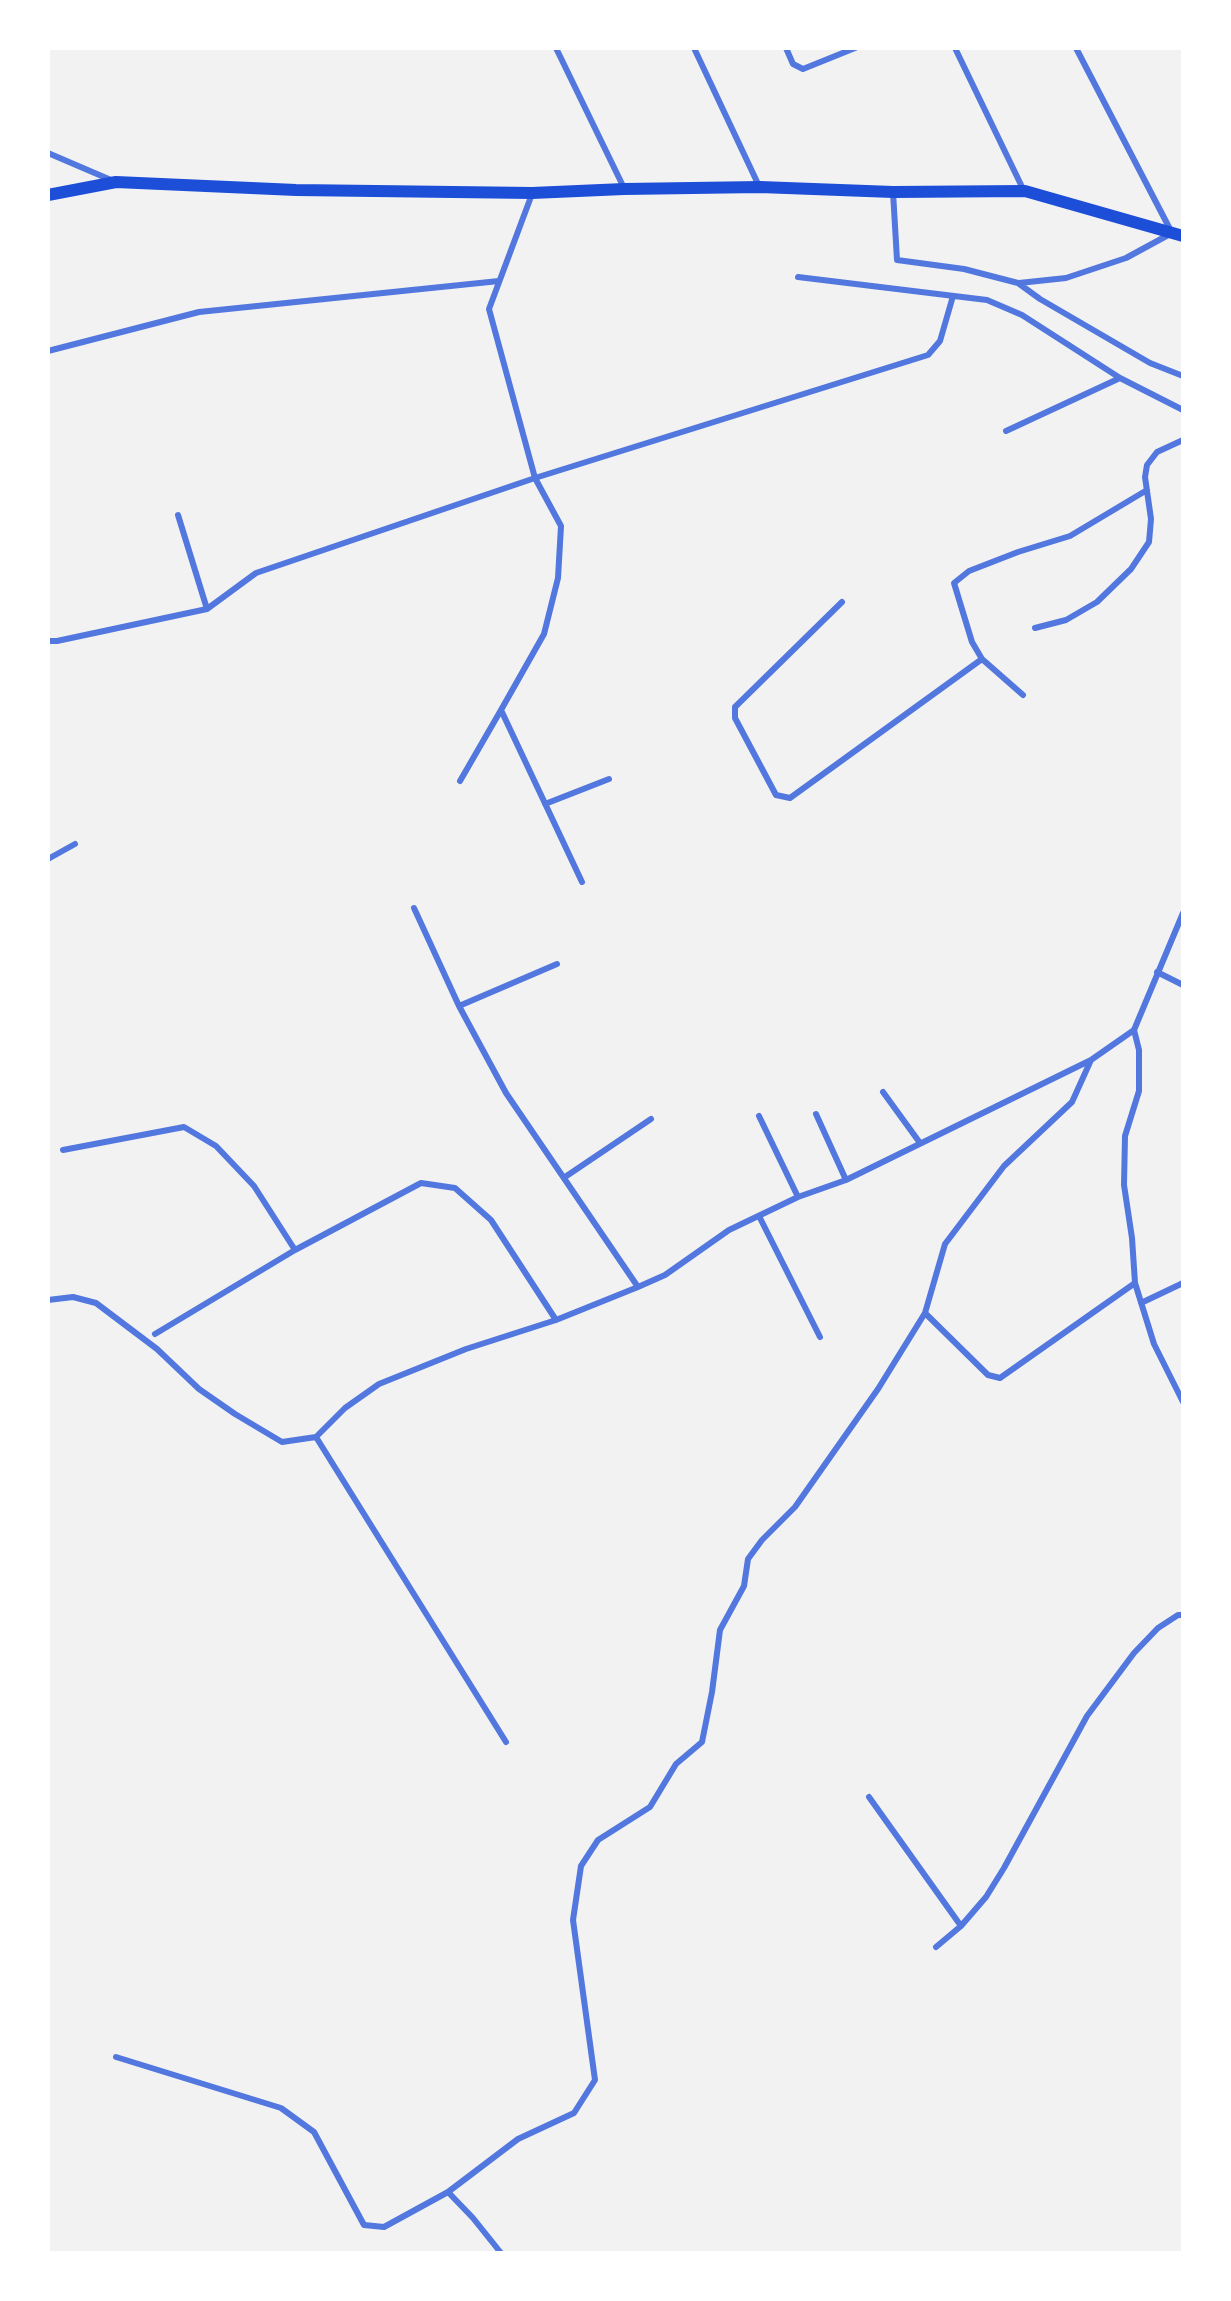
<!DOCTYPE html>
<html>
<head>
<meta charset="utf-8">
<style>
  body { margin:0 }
  #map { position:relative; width:1231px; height:2301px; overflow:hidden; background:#f2f2f2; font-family:"Source Sans 3",sans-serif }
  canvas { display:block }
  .frame { position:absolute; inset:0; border:50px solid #fff; pointer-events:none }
</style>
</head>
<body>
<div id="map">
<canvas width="1231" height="2301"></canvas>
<div class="frame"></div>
</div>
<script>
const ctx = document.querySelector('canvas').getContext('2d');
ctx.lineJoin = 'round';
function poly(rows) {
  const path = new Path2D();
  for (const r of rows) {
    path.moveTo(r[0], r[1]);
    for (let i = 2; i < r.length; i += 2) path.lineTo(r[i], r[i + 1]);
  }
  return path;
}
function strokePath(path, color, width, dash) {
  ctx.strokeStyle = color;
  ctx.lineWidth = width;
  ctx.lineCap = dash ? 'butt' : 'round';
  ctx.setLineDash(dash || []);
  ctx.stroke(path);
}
const minor = poly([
  [556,48,624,188],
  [694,48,759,186],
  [786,48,793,64,803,69,855,48],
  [955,48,1024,191],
  [48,153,111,180],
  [893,192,897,260,964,269,1018,283,1040,299,1150,363,1183,376],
  [532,194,489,309,535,478,561,526,558,578,544,634,501,710,582,882],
  [798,277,987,300,1022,315,1120,378,1183,410],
  [1019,283,1066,278,1126,258,1172,233,1076,48],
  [48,351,199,312,499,281],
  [1006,431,1120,378],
  [178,515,207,609],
  [842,602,735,707,735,718,776,795,790,798,982,659],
  [1035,628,1066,620,1097,602,1131,569,1149,542,1151,519,1145,477,1147,465,1157,452,1183,440],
  [48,641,57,641,207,609,256,573,535,478,928,355,940,341,953,296],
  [1023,695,982,659,972,642,954,583,969,571,1018,552,1070,536,1147,490],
  [460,781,501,710],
  [545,804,609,779],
  [48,859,75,844],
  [414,908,459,1006,506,1093,638,1287],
  [1157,972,1183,985],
  [459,1006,557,964],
  [1134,1030,1139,1050,1139,1091,1125,1136,1124,1185,1132,1238,1135,1283,1154,1344,1183,1402],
  [883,1092,920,1143],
  [816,1114,846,1180],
  [759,1116,798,1197],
  [63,1150,184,1127,216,1146,254,1186,295,1250],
  [565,1177,651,1119],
  [759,1216,820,1337],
  [48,1300,73,1297,96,1303,157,1349,199,1389,235,1414,282,1442,316,1437,345,1408,379,1384,466,1349,556,1320,638,1287,665,1275,729,1230,798,1197,846,1180,1091,1060,1134,1030,1183,913],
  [1141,1303,1183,1283],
  [925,1313,988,1375,1000,1378,1135,1283],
  [155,1334,295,1250,421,1183,455,1188,491,1220,556,1320],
  [316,1437,506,1742],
  [869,1797,961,1926],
  [936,1947,961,1926,986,1897,1004,1868,1087,1716,1134,1653,1158,1628,1178,1615,1183,1615],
  [116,2057,281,2108,314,2132,364,2225,384,2227,448,2192,518,2139,574,2113,595,2080,573,1920,581,1866,598,1840,650,1807,676,1764,702,1742,712,1692,720,1630,744,1586,748,1559,762,1540,795,1507,878,1389,925,1313,945,1244,1004,1166,1072,1102,1091,1060],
  [448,2192,473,2218,501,2253]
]);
const secondary = poly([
  [48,195,116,182,296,190,532,193,624,189,760,187,893,192,1025,191,1183,236]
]);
strokePath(minor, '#5277de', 6);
strokePath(secondary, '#1d4ed8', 12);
</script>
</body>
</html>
